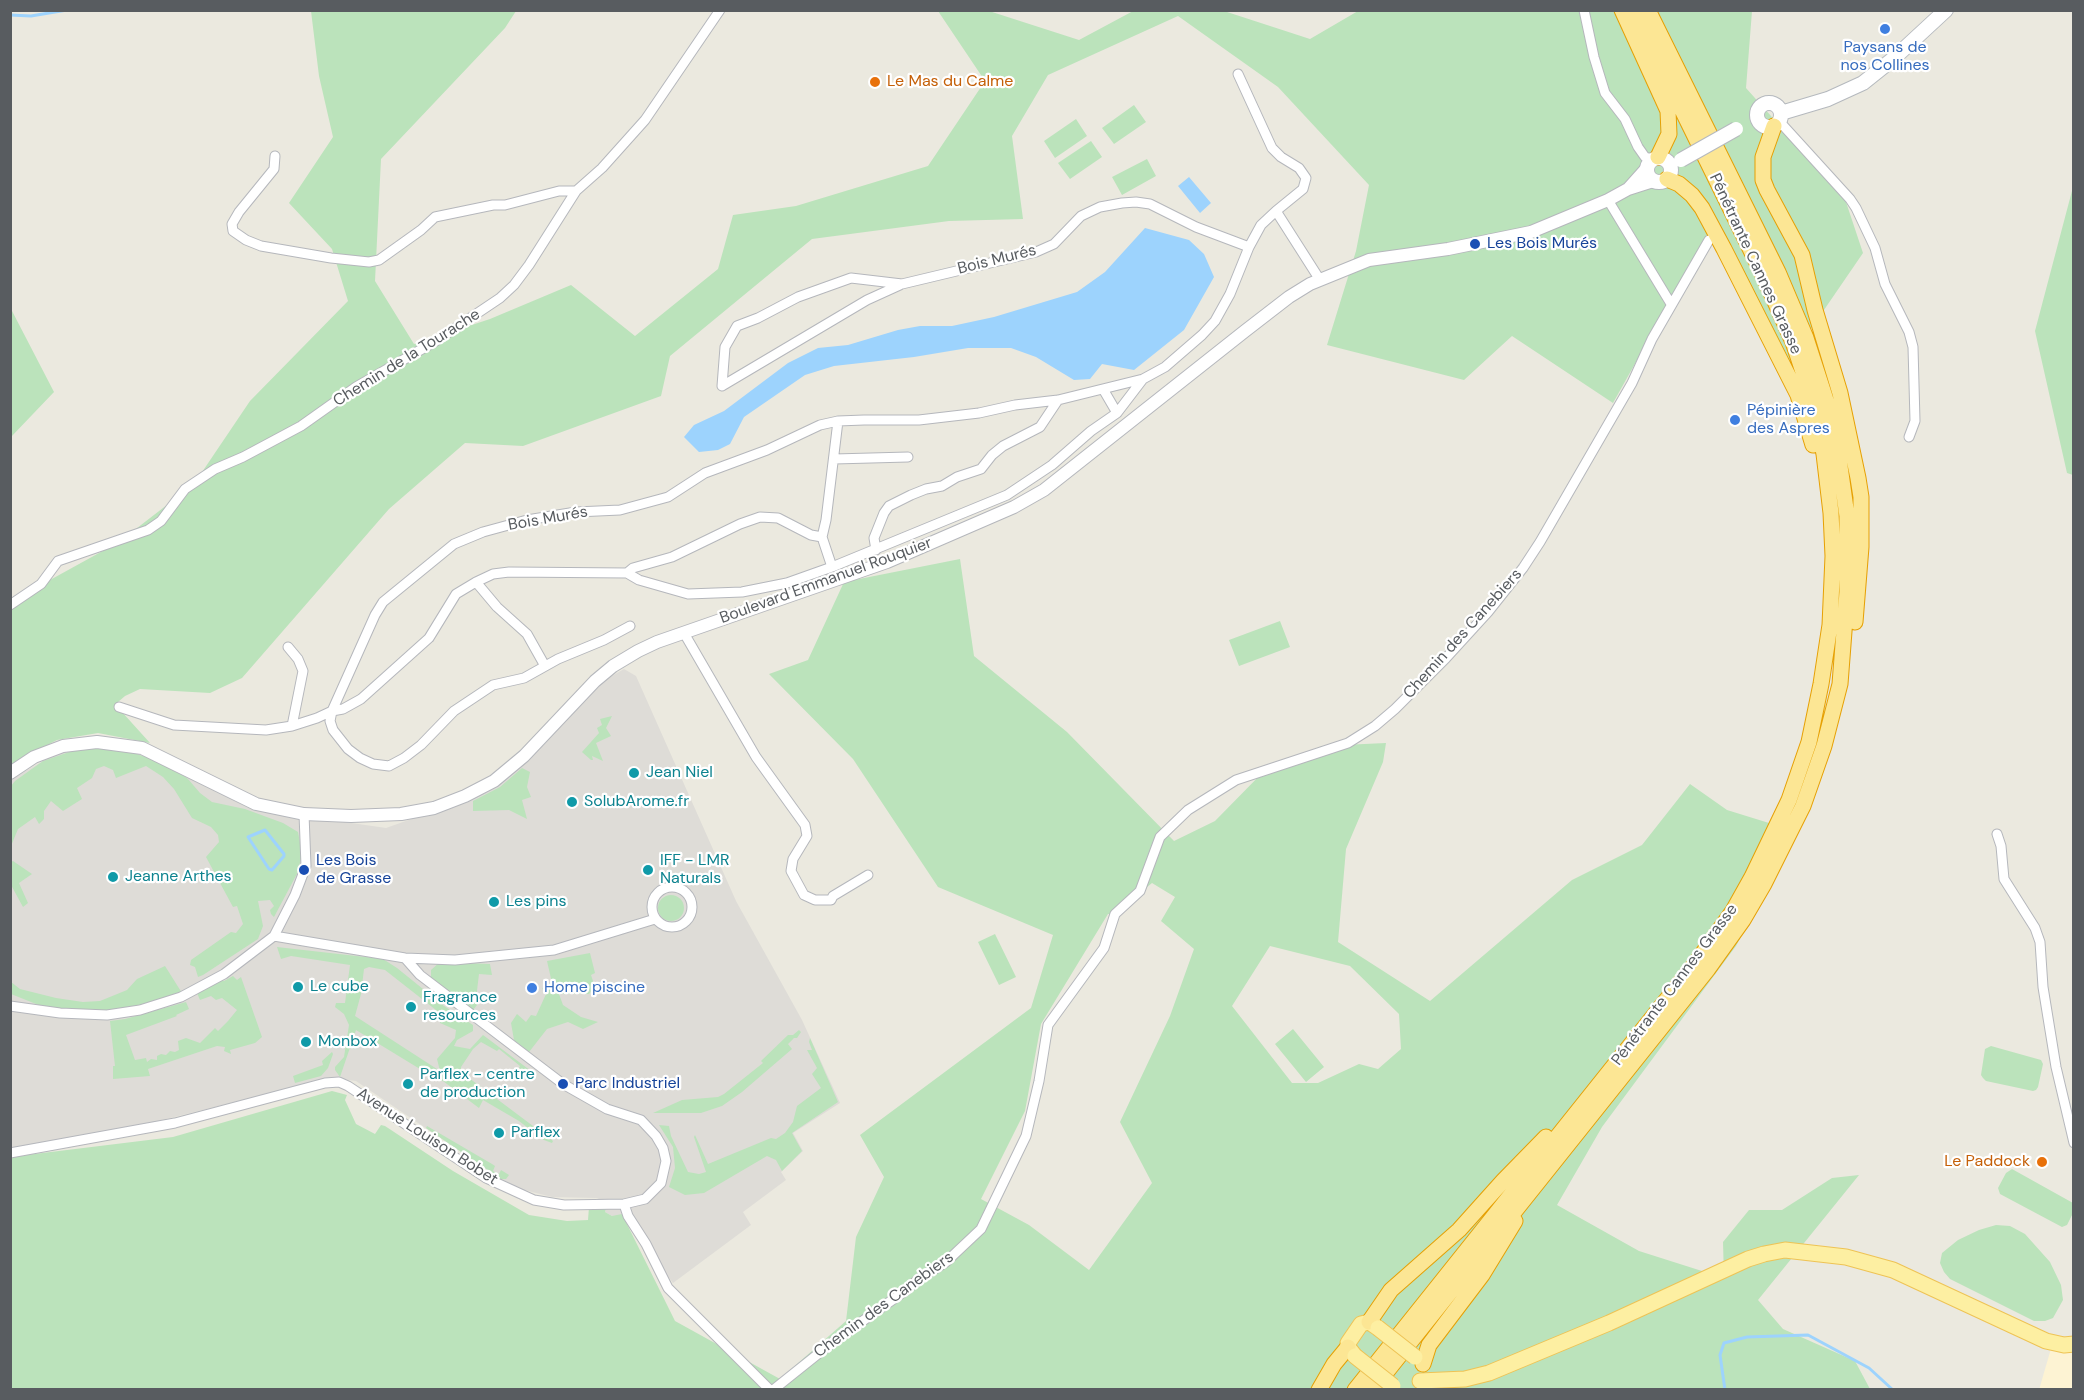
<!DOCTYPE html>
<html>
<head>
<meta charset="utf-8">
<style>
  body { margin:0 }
  #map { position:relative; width:2084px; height:1400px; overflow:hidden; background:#ebe9df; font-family:"DM Sans",sans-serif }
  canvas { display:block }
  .frame { position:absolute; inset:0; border:12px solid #585c60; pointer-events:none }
</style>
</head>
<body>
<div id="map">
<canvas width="2084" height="1400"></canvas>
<div class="frame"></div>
</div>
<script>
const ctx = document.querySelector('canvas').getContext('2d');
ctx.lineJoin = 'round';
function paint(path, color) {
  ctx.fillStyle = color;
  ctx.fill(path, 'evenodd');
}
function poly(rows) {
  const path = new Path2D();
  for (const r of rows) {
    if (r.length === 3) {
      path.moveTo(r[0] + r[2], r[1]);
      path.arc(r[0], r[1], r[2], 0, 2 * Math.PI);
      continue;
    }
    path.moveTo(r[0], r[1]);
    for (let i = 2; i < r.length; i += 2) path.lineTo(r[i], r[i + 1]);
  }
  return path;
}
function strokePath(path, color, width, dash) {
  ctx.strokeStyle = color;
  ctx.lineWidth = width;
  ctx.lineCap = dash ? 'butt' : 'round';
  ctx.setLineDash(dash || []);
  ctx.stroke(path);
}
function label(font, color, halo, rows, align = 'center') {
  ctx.font = font + ' "DM Sans",sans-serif';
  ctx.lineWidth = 4.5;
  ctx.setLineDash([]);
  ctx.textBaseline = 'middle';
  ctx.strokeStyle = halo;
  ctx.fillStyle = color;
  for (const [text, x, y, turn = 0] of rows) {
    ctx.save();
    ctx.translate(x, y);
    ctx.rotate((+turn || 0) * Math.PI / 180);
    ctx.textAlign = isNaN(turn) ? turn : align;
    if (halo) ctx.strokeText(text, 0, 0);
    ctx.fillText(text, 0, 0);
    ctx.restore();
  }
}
const commercial = poly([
  [2073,1339,2073,1389,2039,1390,2052,1345]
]);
const industrial = poly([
  [624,669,636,676,736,901,802,1020,840,1103,793,1133,803,1151,781,1172,786,1180,743,1212,751,1225,673,1283,628,1225,605,1212,607,1204,597,1198,552,1197,520,1189,501,1179,356,1081,333,1078,11,1157,10,782,14,778,53,755,90,746,117,748,163,762,248,808,386,828,488,792,518,768,598,684]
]);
const green = poly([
  [1135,10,1224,11,1310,39,1358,11,1752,11,1746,88,1845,199,1863,253,1789,361,1708,233,1613,403,1512,336,1464,380,1327,345,1356,251,1369,185,1278,87,1178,16,1048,75,1012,136,1023,219,949,221,812,239,670,356,661,396,523,446,465,443,389,509,242,678,210,693,140,689,125,696,118,702,122,712,150,743,98,733,57,740,22,758,11,767,11,610,50,580,119,542,194,484,250,401,348,301,332,249,289,203,333,137,319,76,311,11,516,11,505,28,381,159,375,281,414,344,490,319,571,285,635,336,718,269,733,215,796,206,928,166,985,81,938,11,989,11,1079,40],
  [1134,105,1146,122,1114,144,1102,128],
  [1076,119,1087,136,1055,158,1044,141],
  [1091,141,1102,157,1070,179,1058,163],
  [1147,159,1156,176,1122,195,1112,177],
  [2073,187,2073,475,2067,473,2035,331],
  [11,309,54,392,11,437,10,437],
  [960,559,974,656,1067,732,1174,841,1215,821,1267,768,1322,746,1386,743,1383,762,1346,849,1338,942,1430,1001,1572,880,1642,845,1690,784,1727,810,1798,832,1736,946,1602,1127,1557,1205,1639,1251,1724,1278,1723,1242,1749,1210,1782,1210,1832,1178,1859,1175,1758,1300,1783,1329,1855,1361,1870,1389,11,1389,10,1157,173,1137,332,1091,347,1095,345,1100,356,1124,375,1134,381,1125,385,1126,453,1171,529,1215,567,1221,588,1220,589,1207,607,1205,605,1212,612,1216,622,1214,675,1321,780,1379,846,1321,856,1237,884,1177,860,1135,1031,1008,1053,935,938,887,853,759,769,674,808,660,844,582],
  [1152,883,1175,897,1161,921,1194,949,1170,1016,1120,1122,1152,1183,1089,1270,1029,1225,981,1199,1025,1111,1041,1024,1108,914,1115,914],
  [1270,946,1350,966,1399,1014,1401,1049,1378,1069,1359,1064,1318,1083,1292,1083,1232,1006],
  [1280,621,1290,647,1239,666,1229,640],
  [612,716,606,728,611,736,596,743,603,761,592,756,593,760,591,760,582,752,599,733,597,728,602,725,600,719],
  [107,747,137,754,170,765,188,779,200,793,212,802,245,809,283,823,298,832,302,853,298,872,274,917,271,914,270,910,274,906,270,900,258,901,263,926,258,939,203,975,198,977,195,967,190,965,191,960,231,932,236,933,243,924,237,906,233,907,206,857,219,842,218,835,211,827,192,818,174,789,163,777,146,766,116,778,113,770,104,766,96,769,92,778,77,788,82,799,63,811,51,801,44,811,44,819,39,824,35,817,18,829,11,846,11,786,15,781,43,761,75,750],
  [522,768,530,772,527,787,531,797,522,800,527,819,509,810,473,811,473,801,500,787],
  [13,861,32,874,19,883,28,903,23,907,11,885,11,862],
  [671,908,13],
  [995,934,1016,977,999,985,978,942],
  [277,947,383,959,397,968,444,1006,473,1025,473,1031,457,1040,454,1046,470,1049,483,1035,531,1071,528,1075,519,1068,520,1066,499,1049,497,1051,481,1042,473,1049,461,1067,461,1072,553,1141,552,1143,544,1140,519,1121,483,1100,479,1108,443,1081,438,1080,356,1030,340,1077,335,1070,335,1067,344,1057,349,1025,344,1014,335,1007,336,1003,345,1003,350,965,291,956,281,959],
  [369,967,385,970,436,1010,441,1015,440,1023,456,1030,455,1038,437,1059,440,1071,355,1016,361,994,364,969],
  [590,953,595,973,591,975,595,987,589,994,559,994,563,1005,581,1017,598,1022,583,1029,568,1022,547,1029,529,1052,514,1040,511,1023,517,1014,526,1022,531,1015,536,1016,547,992,542,989,545,984,552,983,547,961],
  [440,962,490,964,492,975,479,974,476,999,481,1000,473,1010,431,980,431,970],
  [165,966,182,993,140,1006,100,1011,46,1008,11,994,11,982,20,989,56,998,83,1002,100,1001,127,990,137,979],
  [233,976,237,980,241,977,262,1037,255,1043,230,1050,231,1054,224,1051,225,1047,217,1046,148,1069,150,1076,113,1079,113,1066,115,1066,110,1021,125,1019,186,1002,189,1009,176,1015,177,1016,126,1035,135,1060,146,1058,147,1062,151,1059,157,1060,157,1056,161,1054,166,1055,170,1051,175,1052,179,1050,178,1041,186,1038,200,1043,215,1028,218,1031,228,1021,237,1010,222,998,216,1000,211,996,200,1000,197,993,219,979,224,981],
  [1293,1029,1324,1067,1306,1082,1275,1044],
  [799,1030,801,1032,797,1038,794,1038,788,1044,792,1049,742,1092,722,1106,701,1113,653,1113,682,1100,718,1097,724,1094,763,1063,761,1061,788,1035,793,1035],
  [810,1038,838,1102,792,1133,802,1151,782,1171,776,1160,767,1156,704,1193,685,1195,669,1187,675,1168,673,1147,659,1125,669,1126,671,1136,688,1172,699,1174,706,1172,694,1137,695,1135,708,1164,771,1138,776,1139,785,1133,793,1122,797,1106,821,1088,812,1074,817,1068,807,1050,812,1050,809,1042],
  [1991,1046,2041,1060,2043,1064,2038,1087,2036,1090,2033,1091,1986,1081,1983,1078,1981,1075,1985,1049],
  [332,1052,333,1054,328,1068,321,1076,295,1083,293,1076,323,1065,322,1061],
  [427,1126,492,1164,495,1166,493,1171,499,1174,501,1170,509,1175,506,1179,501,1179,426,1128],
  [2012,1169,2073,1203,2073,1213,2067,1225,2062,1227,2000,1194,1998,1188,2006,1173],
  [1996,1225,2010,1226,2025,1234,2050,1262,2061,1285,2063,1300,2053,1318,2045,1321,2034,1321,1950,1279,1944,1272,1940,1263,1942,1253,1958,1240,1979,1230]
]);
const water = poly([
  [1189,177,1211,203,1200,213,1178,186],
  [1145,228,1189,240,1204,254,1214,277,1184,330,1134,370,1102,364,1090,379,1074,380,1036,357,1011,348,968,348,914,357,834,366,805,375,744,417,730,444,718,450,699,452,684,437,694,425,724,411,788,363,818,348,848,345,898,330,920,326,952,326,994,317,1077,292,1105,272]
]);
const stream = poly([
  [10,15,31,16,67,10],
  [265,830,284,854,284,856,272,870,269,869,248,837,265,830],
  [1725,1390,1720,1355,1724,1343,1747,1337,1808,1335,1869,1368,1893,1390]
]);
const minor = poly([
  [1584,10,1594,57,1605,93,1625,119,1638,147,1645,157,1652,159],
  [1238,74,1272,148,1281,157,1299,168,1306,178,1303,189,1276,211],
  [1779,121,1850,199,1856,208,1875,248,1885,284,1909,332,1913,347,1915,421,1909,437],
  [275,156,274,169,239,212,232,224,233,231,246,240,261,246,331,258,369,262,379,260,421,230,435,217,493,205,505,205,559,191,576,191],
  [1608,200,1671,304],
  [722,386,725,347,737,326,758,318,798,297,851,278,902,284,1036,252,1054,244,1081,216,1100,207,1122,203,1136,202,1150,204,1196,227,1249,247,1261,225,1276,211,1320,280],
  [722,386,867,300,900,285],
  [1103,389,1117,413],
  [834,459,908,457],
  [876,550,874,538,884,513,889,506,911,495,926,489,942,486,957,477,981,469,992,455,1003,446,1040,427,1058,400],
  [832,567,822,537,826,520,838,421],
  [627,573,639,580,688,594,742,592,787,583,832,567,1007,495,1052,465,1091,431,1117,413,1143,379],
  [476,582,497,607,527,634,545,666],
  [10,605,41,584,58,561,148,530,161,521,185,489,215,469,243,457,301,426,356,387,436,341,500,298,514,285,529,265,576,191,602,168,645,120,720,10],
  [630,626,604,640,558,659,524,678,493,685,454,711,421,745,404,758,389,766,373,764,360,758,348,749,333,730,330,721,332,711,375,615,383,602,454,544,483,532,527,520,576,512,620,510,668,497,705,473,767,450,820,425,838,421,864,420,919,420,979,413,1015,405,1058,400,1143,379,1165,367,1202,335,1215,321,1230,294,1249,247],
  [684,633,756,757,805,825,807,836,793,859,791,871,804,895,815,900,831,900,833,896,868,875],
  [288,647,298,659,303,671,292,726],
  [119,707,174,725,266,730,292,726,317,718,332,711,343,709,361,699,429,638,456,594,476,582,493,574,509,572,627,573,633,568,672,557,740,524,760,517,778,518,811,535,822,537],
  [1997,834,2001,846,2004,879,2035,928,2040,942,2043,987,2056,1067,2074,1143],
  [672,907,20],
  [274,936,405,958,455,960,554,950,655,919],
  [10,1006,60,1013,107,1015,140,1010,181,997,224,974,274,936,295,895,306,866,304,814],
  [10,1153,175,1123,325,1083,339,1082,348,1086,486,1178,534,1200,564,1205,624,1204,645,1199,661,1183,666,1161,663,1148,656,1136,641,1120,607,1109,563,1084,420,975,405,958],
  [624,1204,628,1216,646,1244,668,1288,770,1390],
  [773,1390,833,1342,905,1291,920,1278,946,1262,981,1229,1026,1136,1039,1081,1048,1025,1104,948,1115,914,1140,891,1160,837,1188,810,1236,780,1348,743,1375,726,1395,709,1446,658,1488,612,1523,568,1540,542,1632,383,1652,339,1709,240]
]);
const tertiary = poly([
  [1629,188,1646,169],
  [10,773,34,757,63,746,97,742,142,748,256,804,304,814,351,816,401,814,434,808,465,796,494,781,524,756,595,681,613,666,638,651,657,642,887,562,1014,507,1044,490,1245,331,1289,297,1310,284,1369,260,1448,249,1531,232,1608,200,1628,189,1653,181]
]);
const secondary = poly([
  [1769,115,12],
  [1781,113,1828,99,1863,83,1893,59,1946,10],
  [1659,170,12]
]);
const primary = poly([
  [1355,1356,1348,1347,1348,1343,1361,1324,1369,1322,1378,1328],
  [1420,1381,1465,1379,1489,1373,1609,1323,1748,1259,1764,1254,1785,1250,1846,1257,1893,1270,2046,1341,2064,1345,2074,1344]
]);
const trunk = poly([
  [1622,10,1668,111,1669,134,1658,157],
  [1774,126,1763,157,1763,180,1767,190,1802,255,1815,310,1840,393,1858,478,1861,497,1861,547,1855,622],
  [1667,179,1679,184,1692,195,1702,208,1724,249,1798,395,1813,445],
  [1369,1322,1391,1290,1459,1230,1503,1181,1546,1137],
  [1423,1364,1429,1345,1482,1275,1515,1221],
  [1319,1390,1334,1364,1348,1347],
  [1355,1390,1696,963,1733,911,1752,877,1789,800,1809,742,1821,684,1830,625,1833,556,1831,513,1824,454,1815,408,1793,342,1765,279,1633,10],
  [1372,1390,1708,969,1743,920,1764,884,1803,806,1824,746,1840,684,1847,592,1847,516,1838,452,1827,403,1806,338,1778,272,1648,10]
]);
const secondaryBridge = poly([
  [1681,160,1736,129]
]);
const primaryBridge = poly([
  [1378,1328,1415,1357],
  [1355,1356,1393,1386]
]);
const markers = [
  [1885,29,6,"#3f7fe0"],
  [875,82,6,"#e8710a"],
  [1475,244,6,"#1a4fb4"],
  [1735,420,6,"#3f7fe0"],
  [634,773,6,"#0f9aa8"],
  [572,802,6,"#0f9aa8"],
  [304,870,6,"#1a4fb4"],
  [648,870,6,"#0f9aa8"],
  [113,877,6,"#0f9aa8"],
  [494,902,6,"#0f9aa8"],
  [298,987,6,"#0f9aa8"],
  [532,988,6,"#3f7fe0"],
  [411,1007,6,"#0f9aa8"],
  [306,1042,6,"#0f9aa8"],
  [408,1084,6,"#0f9aa8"],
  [563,1084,6,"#1a4fb4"],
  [499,1133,6,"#0f9aa8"],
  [2042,1162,6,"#e8710a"]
];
const shopNames = [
  ["Paysans de",1885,48,"center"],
  ["nos Collines",1885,66,"center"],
  ["Pépinière",1747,411],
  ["des Aspres",1747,429],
  ["Home piscine",544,988]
];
const foodNames = [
  ["Le Mas du Calme",887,82],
  ["Le Paddock",2030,1162,"right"]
];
const transitNames = [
  ["Les Bois Murés",1487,244],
  ["Les Bois",316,861],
  ["de Grasse",316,879],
  ["Parc Industriel",575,1084]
];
const streetNames = [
  ["Bois Murés",997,260,-14],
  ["Pénétrante Cannes Grasse",1755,264,65],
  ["Chemin de la Tourache",407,358,-32],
  ["Bois Murés",548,519,-10],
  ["Boulevard Emmanuel Rouquier",826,581,-20],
  ["Chemin des Canebiers",1463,634,-48],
  ["Pénétrante Cannes Grasse",1675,985,-53],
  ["Avenue Louison Bobet",427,1137,33],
  ["Chemin des Canebiers",884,1305,-36]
];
const cultureNames = [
  ["Jean Niel",646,773],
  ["SolubArome.fr",584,802],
  ["IFF - LMR",660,861],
  ["Naturals",660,879],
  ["Jeanne Arthes",125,877],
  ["Les pins",506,902],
  ["Le cube",310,987],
  ["Fragrance",423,998],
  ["resources",423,1016],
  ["Monbox",318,1042],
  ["Parflex - centre",420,1075],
  ["de production",420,1093],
  ["Parflex",511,1133]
];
paint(commercial, '#fdf3d3');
paint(industrial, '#dedcd7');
paint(green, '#bbe3bb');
paint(water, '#9dd3fd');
strokePath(stream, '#9dd3fd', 3);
strokePath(minor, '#b5b7bc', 11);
strokePath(tertiary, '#b5b7bc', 14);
strokePath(secondary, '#b5b9be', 16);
strokePath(primary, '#eec355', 17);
strokePath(trunk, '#e6a004', 17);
strokePath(minor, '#fff', 9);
strokePath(tertiary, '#fff', 12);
strokePath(secondary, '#fff', 14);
strokePath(primary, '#fdefa2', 15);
strokePath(trunk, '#fce694', 15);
strokePath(secondaryBridge, '#b5b9be', 16, []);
strokePath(primaryBridge, '#eec355', 17, []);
strokePath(secondaryBridge, '#fff', 14);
strokePath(primaryBridge, '#fdefa2', 15);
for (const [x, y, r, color] of markers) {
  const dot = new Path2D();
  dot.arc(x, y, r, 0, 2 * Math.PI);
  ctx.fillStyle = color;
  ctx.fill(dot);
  strokePath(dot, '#fff', 2);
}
label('16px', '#366cbe', '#fff', shopNames, 'left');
label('16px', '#c56008', '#fff', foodNames, 'left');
label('16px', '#164399', '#fff', transitNames, 'left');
label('16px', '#585c60', '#fff', streetNames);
label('16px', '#0d838f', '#fff', cultureNames, 'left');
</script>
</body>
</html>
